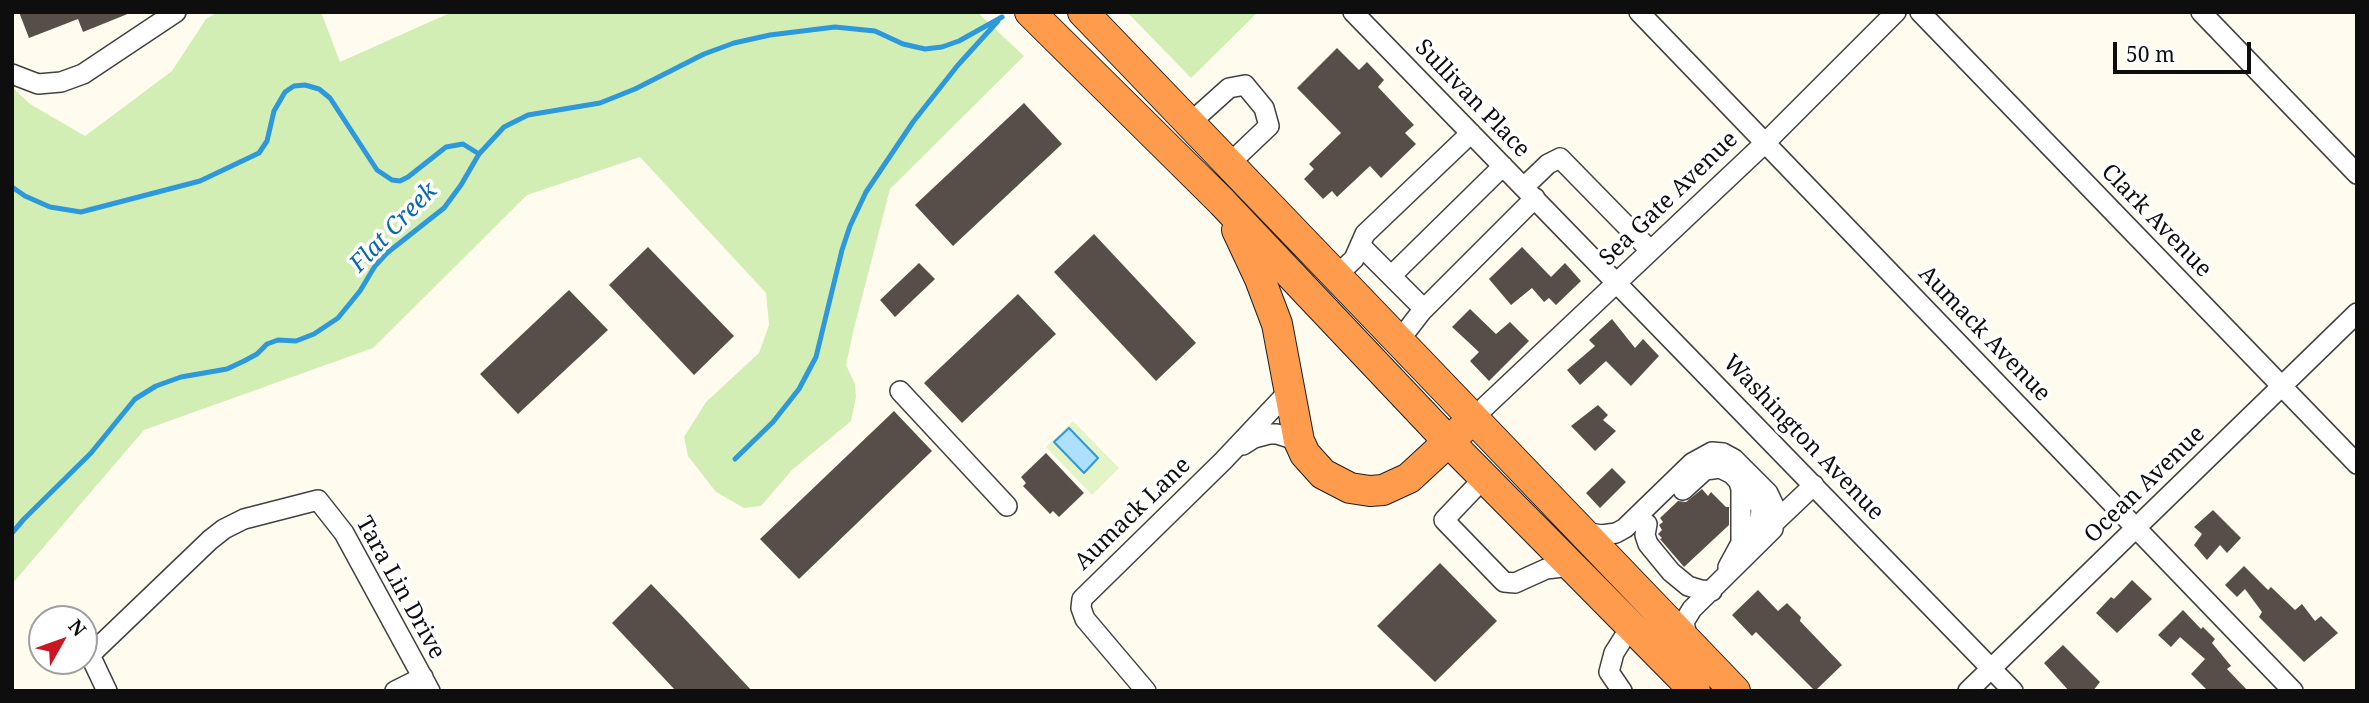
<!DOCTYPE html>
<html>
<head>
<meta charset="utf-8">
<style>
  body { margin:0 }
  #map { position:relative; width:2369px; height:703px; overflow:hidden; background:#fffbee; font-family:"Noto Serif",serif }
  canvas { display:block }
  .frame { position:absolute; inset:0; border:14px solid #0e0e0e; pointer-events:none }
  .north { position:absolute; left:28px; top:605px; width:70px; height:70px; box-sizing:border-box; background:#fff; border:2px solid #9f9f9f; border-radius:50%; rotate:50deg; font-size:19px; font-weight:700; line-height:28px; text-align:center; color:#0e0e0e }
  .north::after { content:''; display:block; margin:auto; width:24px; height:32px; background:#cc1723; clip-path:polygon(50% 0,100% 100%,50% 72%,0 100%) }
  .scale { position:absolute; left:2113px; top:42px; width:138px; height:32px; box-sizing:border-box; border:4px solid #0e0e0e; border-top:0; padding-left:9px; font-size:21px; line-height:24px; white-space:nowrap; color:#0e0e0e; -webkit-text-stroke:5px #fff; paint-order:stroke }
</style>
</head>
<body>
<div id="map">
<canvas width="2369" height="703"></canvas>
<div class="frame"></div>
<div class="north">N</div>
<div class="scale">50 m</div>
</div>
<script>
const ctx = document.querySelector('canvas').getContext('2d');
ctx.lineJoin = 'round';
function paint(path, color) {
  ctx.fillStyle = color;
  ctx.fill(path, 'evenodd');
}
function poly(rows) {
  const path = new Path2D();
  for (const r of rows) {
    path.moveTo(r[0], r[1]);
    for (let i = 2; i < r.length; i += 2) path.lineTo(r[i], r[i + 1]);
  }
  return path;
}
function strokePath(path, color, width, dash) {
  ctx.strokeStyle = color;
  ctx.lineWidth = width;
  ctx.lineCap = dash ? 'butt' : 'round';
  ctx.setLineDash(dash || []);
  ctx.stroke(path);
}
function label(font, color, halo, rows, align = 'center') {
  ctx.font = font + ' "Noto Serif",serif';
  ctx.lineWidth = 7;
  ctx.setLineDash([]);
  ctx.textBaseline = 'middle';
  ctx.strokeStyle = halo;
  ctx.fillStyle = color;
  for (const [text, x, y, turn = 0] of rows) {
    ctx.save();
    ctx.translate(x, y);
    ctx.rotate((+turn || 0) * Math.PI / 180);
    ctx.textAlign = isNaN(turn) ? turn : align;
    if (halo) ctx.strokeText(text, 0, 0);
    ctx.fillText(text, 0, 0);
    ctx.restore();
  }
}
const green = poly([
  [218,12,321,12,340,62,452,12,977,12,1024,56,890,189,854,328,846,365,855,384,856,397,851,421,792,470,761,506,744,508,716,492,688,456,684,437,706,402,759,353,769,325,766,293,640,157,527,195,373,348,144,430,12,584,12,87,30,104,85,136,172,71,206,19],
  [1127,12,1258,12,1191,78]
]);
const pitch = poly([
  [1073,421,1119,468,1092,495,1046,447]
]);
const water = poly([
  [1069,428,1098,458,1084,473,1054,442,1069,428]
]);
const stream = poly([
  [12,187,25,196,50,207,81,212,200,181,259,153,267,141,274,111,285,92,294,86,305,85,319,89,330,98,377,170,392,180,400,181,408,177,446,147,463,144,479,154],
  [735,459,773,422,799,389,816,357,842,250,850,226,866,192,913,122,958,65,998,21],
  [12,533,24,519,91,453,135,399,156,386,181,377,227,369,244,361,257,354,267,344,278,340,296,341,314,334,338,318,360,291,375,266,387,253,444,208,461,185,479,154,504,127,528,115,600,103,635,89,704,54,734,43,770,35,835,27,875,31,903,44,925,49,942,47,959,41,1002,17]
]);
const building = poly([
  [19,12,130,12,130,13,83,32,78,19,29,38],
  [1337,48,1359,70,1367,62,1384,80,1378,87,1414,125,1405,133,1416,144,1381,178,1370,166,1337,197,1332,191,1323,199,1304,179,1314,169,1309,164,1341,133,1297,88],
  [1024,103,1062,144,953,246,915,205],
  [1094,234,1196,343,1156,381,1054,272],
  [648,247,734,336,694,375,609,285],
  [1522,247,1551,277,1565,263,1581,281,1556,305,1549,298,1544,302,1532,288,1511,305,1489,279],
  [919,263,935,279,895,317,880,300],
  [569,290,608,330,518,414,480,374],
  [1018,294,1056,334,962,423,924,383],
  [1470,309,1496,334,1510,322,1529,341,1489,381,1470,361,1479,352,1452,327],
  [1612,319,1635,348,1643,339,1659,356,1631,386,1606,361,1580,385,1567,370,1595,346,1589,340],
  [1598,405,1608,415,1603,420,1616,431,1595,451,1571,426],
  [894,411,932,451,799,579,760,539],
  [1046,453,1084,493,1059,517,1053,511,1050,514,1023,486,1026,483,1021,477],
  [1612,468,1626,482,1600,508,1586,493],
  [1702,489,1708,496,1711,492,1726,507,1729,507,1729,525,1684,567,1660,539,1662,538,1658,534,1662,530,1659,525,1663,522,1660,518,1678,501,1686,502],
  [2213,510,2241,538,2227,553,2220,545,2207,560,2194,545,2202,534,2194,527],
  [1440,563,1497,621,1435,682,1377,626],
  [2244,566,2268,590,2271,587,2295,610,2302,604,2315,621,2321,616,2338,633,2304,662,2259,617,2262,612,2245,589,2237,597,2225,585],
  [2132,580,2152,599,2117,633,2096,613,2111,597,2114,599],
  [651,584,683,617,752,691,676,691,612,623],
  [1758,590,1778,611,1787,603,1801,617,1800,621,1842,665,1815,691,1756,632,1752,636,1732,615],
  [2183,610,2201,629,2203,627,2215,639,2212,643,2231,666,2227,669,2248,691,2208,691,2191,674,2205,659,2180,637,2171,647,2158,635],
  [2063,645,2100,682,2093,691,2069,691,2044,663]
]);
const minor = poly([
  [1353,12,2013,691],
  [1639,12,2293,691],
  [1920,12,2357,464],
  [2201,12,2357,174],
  [12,74,38,84,61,82,83,74,176,12],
  [1190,123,1229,88,1245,85,1264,108,1269,126,1229,164],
  [1524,187,1548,164,1560,158,1650,250],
  [1360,245,1424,309],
  [1336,276,1354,259,1365,234,1471,133],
  [1391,276,1503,166],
  [1398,342,1422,311,1535,198],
  [900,391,1007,506],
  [1472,419,1765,143,1896,12],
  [1243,445,1254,438,1269,434,1277,434,1299,441],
  [1484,478,1444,520,1504,582,1515,583,1546,569,1571,566],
  [1738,479,1741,489,1741,543],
  [1683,490,1705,470,1720,468,1732,474,1758,502,1761,509,1760,520,1741,543,1728,567],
  [1775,522,1814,485],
  [1647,524,1645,535,1648,544,1671,572,1688,586,1701,590,1712,591],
  [1583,532,1602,535,1616,533,1625,528,1692,463,1712,452,1723,453,1734,459,1768,493,1776,510,1773,529,1692,609,1684,622,1688,641],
  [107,691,90,655,210,540,224,529,244,519,318,500,344,533,430,691],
  [395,691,423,677],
  [1146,691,1085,619,1081,608,1082,599,1223,461,1290,390],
  [1622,691,1609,672,1614,653,1631,626],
  [1968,691,2357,313]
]);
const highway = poly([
  [1030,12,1222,202,1449,442,1695,691],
  [1083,12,1735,691],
  [1237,230,1260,279,1277,324,1299,441,1305,454,1323,474,1350,488,1370,491,1383,490,1409,478,1462,429]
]);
const streetNames = [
  ["Sullivan Place",1472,99,46],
  ["Sea Gate Avenue",1669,199,-44],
  ["Clark Avenue",2156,221,46],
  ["Aumack Avenue",1984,334,46],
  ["Washington Avenue",1803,438,46],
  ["Ocean Avenue",2145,485,-44],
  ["Aumack Lane",1133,514,-44],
  ["Tara Lin Drive",400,588,61]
];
const waterNames = [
  ["Flat Creek",394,228,-46]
];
paint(green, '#d3eeb4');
paint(pitch, '#e5f4c6');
paint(water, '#ade0fc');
strokePath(water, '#2d98db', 2);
strokePath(stream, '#2d98db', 5);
paint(building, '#584e49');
strokePath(minor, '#414141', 22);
strokePath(highway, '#1f1f1f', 32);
strokePath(minor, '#fff', 19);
strokePath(highway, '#ff9b4c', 30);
label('23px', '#0e0e0e', '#fff', streetNames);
label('italic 24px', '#0a68ac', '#fff', waterNames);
</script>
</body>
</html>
